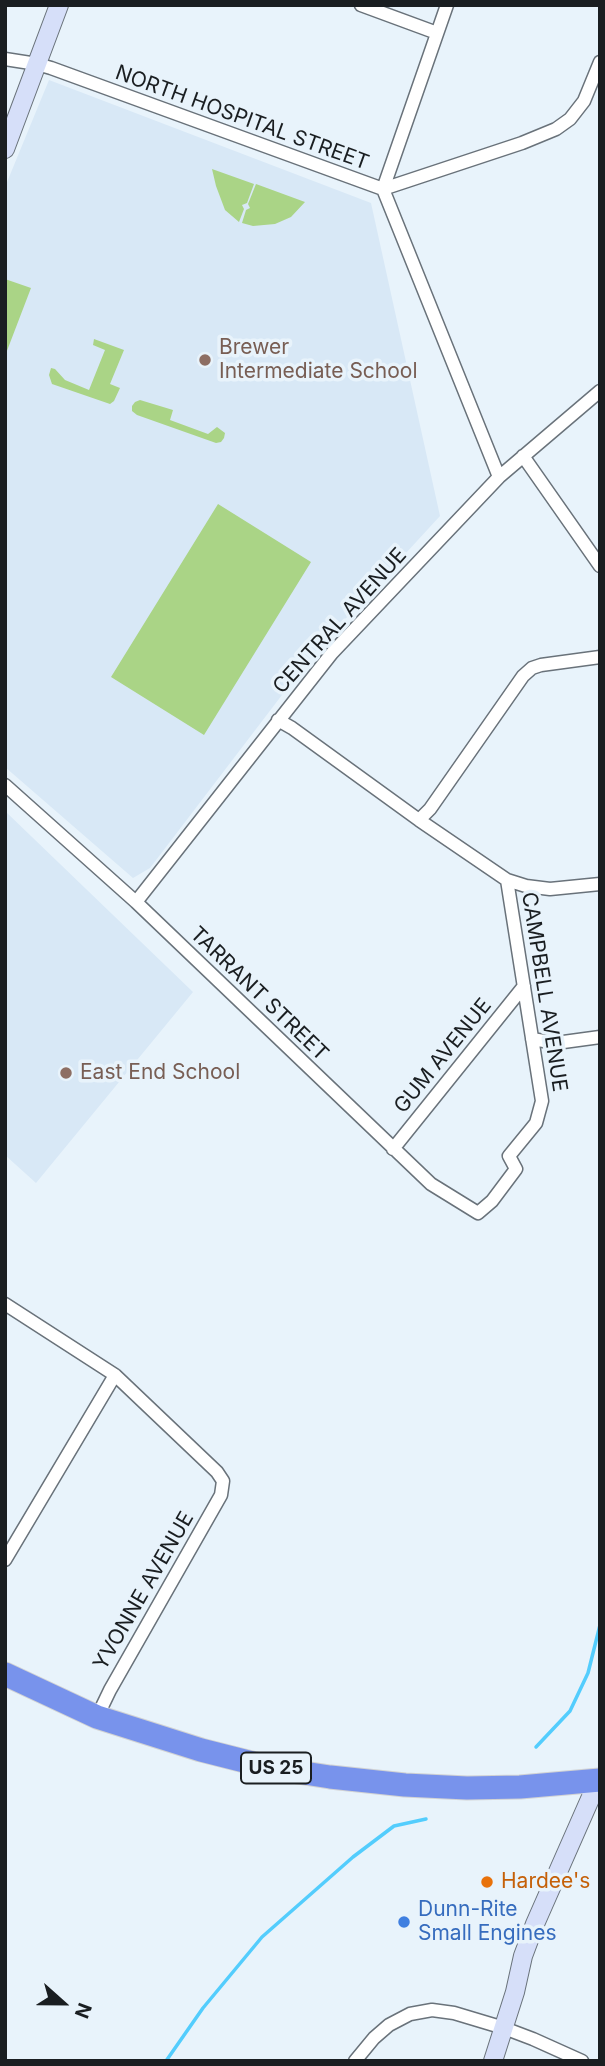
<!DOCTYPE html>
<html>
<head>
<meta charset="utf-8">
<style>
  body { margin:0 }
  #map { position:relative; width:605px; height:2066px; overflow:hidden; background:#e8f3fb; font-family:Inter,sans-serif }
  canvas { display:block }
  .frame { position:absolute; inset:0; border:7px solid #1a1e21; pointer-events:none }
  .north { position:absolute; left:28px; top:1968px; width:70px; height:70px; -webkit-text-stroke:5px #e8f3fb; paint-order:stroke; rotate:111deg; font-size:19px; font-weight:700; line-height:28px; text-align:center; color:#1a1e21 }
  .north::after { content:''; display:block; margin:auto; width:24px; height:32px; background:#1a1e21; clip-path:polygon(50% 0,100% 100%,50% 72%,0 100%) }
</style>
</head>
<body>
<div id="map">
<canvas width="605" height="2066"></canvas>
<div class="frame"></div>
<div class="north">N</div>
</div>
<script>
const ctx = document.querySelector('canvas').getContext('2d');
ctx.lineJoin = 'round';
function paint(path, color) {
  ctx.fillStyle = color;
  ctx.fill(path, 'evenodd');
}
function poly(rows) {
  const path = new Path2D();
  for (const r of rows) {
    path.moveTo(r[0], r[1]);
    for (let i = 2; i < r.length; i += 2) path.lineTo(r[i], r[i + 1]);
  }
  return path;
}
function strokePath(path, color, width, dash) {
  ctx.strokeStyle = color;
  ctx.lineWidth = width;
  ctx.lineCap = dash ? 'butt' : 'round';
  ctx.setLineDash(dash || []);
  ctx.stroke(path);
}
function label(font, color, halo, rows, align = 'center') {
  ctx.font = font + ' Inter,sans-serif';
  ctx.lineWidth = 7;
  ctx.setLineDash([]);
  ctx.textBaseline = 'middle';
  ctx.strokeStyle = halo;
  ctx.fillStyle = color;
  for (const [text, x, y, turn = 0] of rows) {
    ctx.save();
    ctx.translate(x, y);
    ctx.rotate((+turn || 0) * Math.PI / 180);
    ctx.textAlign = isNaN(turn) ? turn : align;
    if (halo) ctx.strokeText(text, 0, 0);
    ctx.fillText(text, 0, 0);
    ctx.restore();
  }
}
const built = poly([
  [49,80,371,203,440,516,314,653,150,868,133,878,5,767,5,187],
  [5,811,193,992,36,1183,5,1155]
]);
const green = poly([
  [212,169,254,184,247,203,242,205,244,209,239,222,225,210,216,186],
  [256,184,305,202,291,217,275,224,253,226,242,223,246,210,250,208,248,204],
  [5,279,31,288,5,356],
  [94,339,124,350,110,384,120,388,114,401,110,404,52,384,49,375,51,368,55,369,65,380,89,390,105,350,93,345],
  [140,400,173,410,170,420,208,434,217,427,225,433,224,438,221,442,216,443,137,415,132,411,132,406,135,402],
  [218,504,311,562,204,735,111,677]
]);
const stream = poly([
  [536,1747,570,1711,588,1673,600,1625],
  [166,2061,203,2008,262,1937,353,1857,394,1826,426,1819]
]);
const street = poly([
  [361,5,437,33],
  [447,5,383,189,499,477],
  [5,59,37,64,51,68,383,189,522,143,556,129,570,119,584,101,600,62],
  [523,456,600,566],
  [5,785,136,902,431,1184,478,1213,492,1201,516,1169,509,1156,536,1123,542,1101,507,880,419,820,292,728,278,720],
  [419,820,430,809,523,676,532,668,541,665,600,657],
  [507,880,526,886,550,889,600,884],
  [136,902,332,653,499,477,600,391],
  [532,1039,556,1043,600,1037],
  [393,1149,524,986],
  [5,1304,115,1375,217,1472,223,1481,221,1495,110,1690,97,1717],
  [5,1560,115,1375],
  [355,2061,374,2038,389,2025,410,2014,432,2010,454,2013,504,2028,533,2039,582,2061]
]);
const secondary = poly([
  [5,149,59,5],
  [493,2061,515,1992,523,1956,535,1924,598,1781]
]);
const highway = poly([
  [5,1674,97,1717,201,1750,272,1768,330,1777,405,1785,467,1788,520,1787,600,1780]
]);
const markers = [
  [205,360,7,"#8d6e63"],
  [66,1073,7,"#8d6e63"],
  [487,1882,7,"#e8710a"],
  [404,1922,7,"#3f7fe0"]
];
const shields = [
  [276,1768,70]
];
const shieldNames = [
  ["US 25",276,1768]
];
const streetNames = [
  ["NORTH HOSPITAL STREET",242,118,20],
  ["CENTRAL AVENUE",340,621,-48],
  ["CAMPBELL AVENUE",544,992,81],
  ["TARRANT STREET",259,994,44],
  ["GUM AVENUE",443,1056,-51],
  ["YVONNE AVENUE",144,1591,-60]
];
const educationNames = [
  ["Brewer",219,348],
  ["Intermediate School",219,372],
  ["East End School",80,1073]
];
const foodNames = [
  ["Hardee's",501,1882]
];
const shopNames = [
  ["Dunn-Rite",418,1910],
  ["Small Engines",418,1934]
];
paint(built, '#d8e8f6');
paint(green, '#aad486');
strokePath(stream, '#53cdfd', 3.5);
strokePath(street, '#69727a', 15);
strokePath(secondary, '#69727a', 20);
strokePath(highway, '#d1d2d3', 25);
strokePath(street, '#fff', 12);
strokePath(secondary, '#d6dff9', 18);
strokePath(highway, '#7893ec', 23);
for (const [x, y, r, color] of markers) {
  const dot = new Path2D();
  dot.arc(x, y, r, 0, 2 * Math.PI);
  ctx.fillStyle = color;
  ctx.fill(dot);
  strokePath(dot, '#e8f3fb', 2.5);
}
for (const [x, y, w] of shields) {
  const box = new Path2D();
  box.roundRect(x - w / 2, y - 15.5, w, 31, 5);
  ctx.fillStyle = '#e8f3fb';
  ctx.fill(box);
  strokePath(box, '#1a1e21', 2);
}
label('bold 19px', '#1a1e21', null, shieldNames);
label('21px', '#1a1e21', '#e8f3fb', streetNames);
label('21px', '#785e54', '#e8f3fb', educationNames, 'left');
label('21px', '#c56008', '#e8f3fb', foodNames, 'left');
label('21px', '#366cbe', '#e8f3fb', shopNames, 'left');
</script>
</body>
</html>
